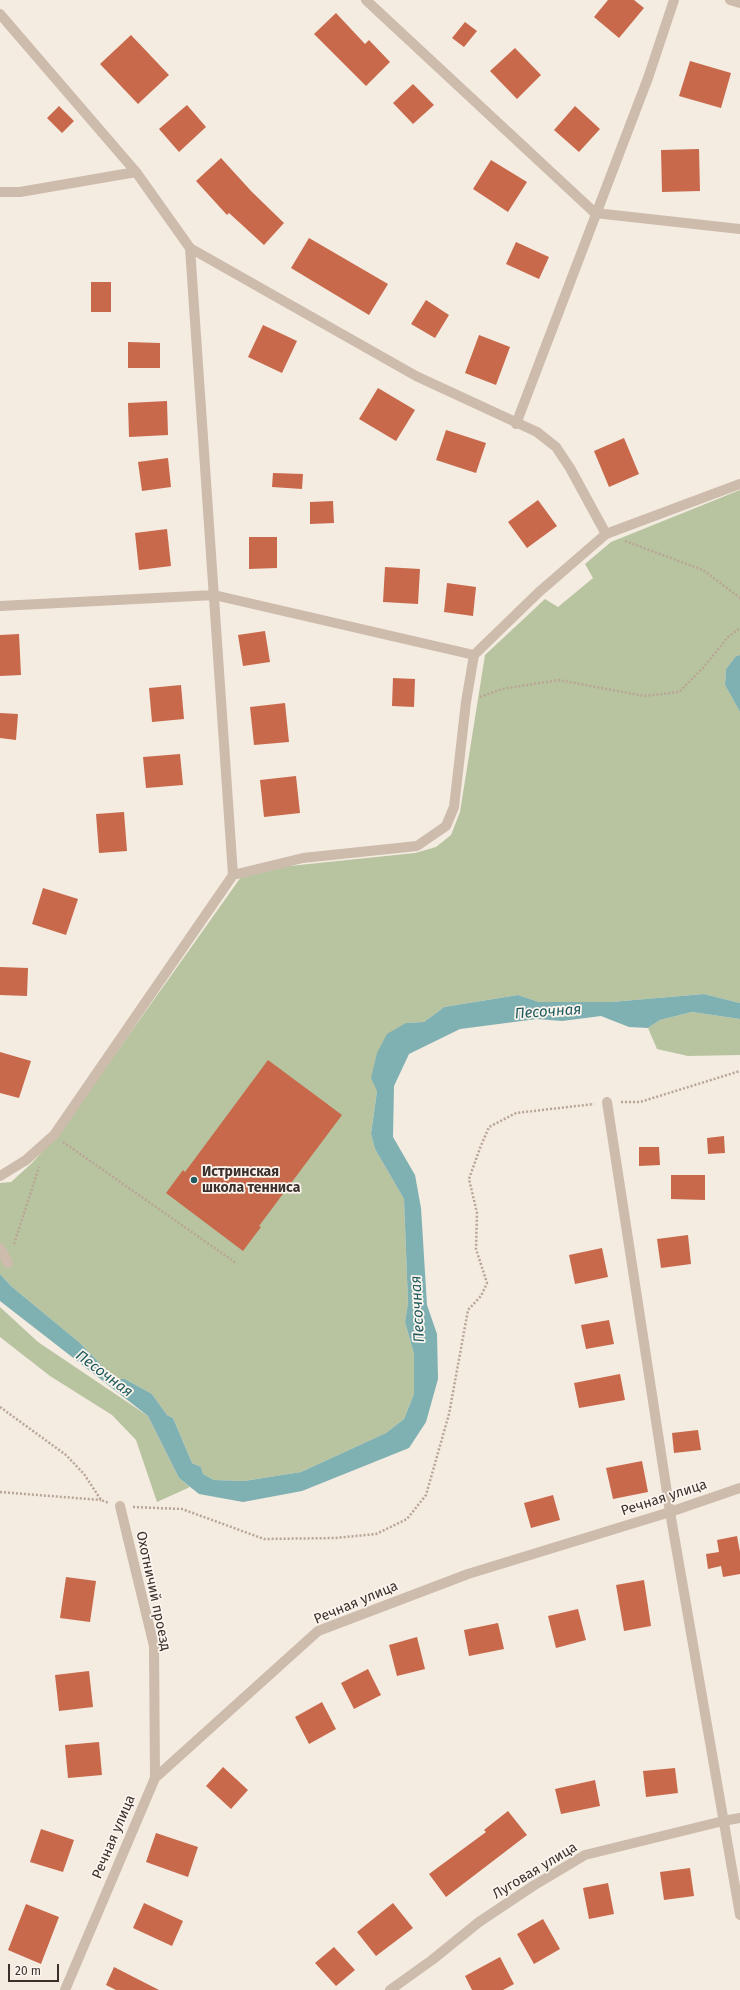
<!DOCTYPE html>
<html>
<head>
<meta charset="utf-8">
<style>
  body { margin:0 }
  #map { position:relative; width:740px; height:1990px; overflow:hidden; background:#f4ebe1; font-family:"Fira Sans",sans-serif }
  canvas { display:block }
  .scale { position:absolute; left:8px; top:1964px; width:51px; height:18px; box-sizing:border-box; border:2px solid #3b302b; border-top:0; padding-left:5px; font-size:12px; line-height:14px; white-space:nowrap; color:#3b302b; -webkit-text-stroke:3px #fbf5ee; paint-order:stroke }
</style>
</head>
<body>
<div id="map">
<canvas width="740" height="1990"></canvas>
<div class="scale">20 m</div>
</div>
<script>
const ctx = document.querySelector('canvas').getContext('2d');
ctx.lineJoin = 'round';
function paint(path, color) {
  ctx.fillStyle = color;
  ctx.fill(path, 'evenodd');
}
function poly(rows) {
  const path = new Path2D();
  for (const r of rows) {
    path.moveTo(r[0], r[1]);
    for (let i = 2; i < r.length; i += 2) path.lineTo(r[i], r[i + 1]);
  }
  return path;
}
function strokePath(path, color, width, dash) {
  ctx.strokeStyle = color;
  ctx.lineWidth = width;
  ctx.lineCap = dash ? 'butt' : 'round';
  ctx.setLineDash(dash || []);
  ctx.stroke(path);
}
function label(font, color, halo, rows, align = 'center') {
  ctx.font = font + ' "Fira Sans",sans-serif';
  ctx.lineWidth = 3.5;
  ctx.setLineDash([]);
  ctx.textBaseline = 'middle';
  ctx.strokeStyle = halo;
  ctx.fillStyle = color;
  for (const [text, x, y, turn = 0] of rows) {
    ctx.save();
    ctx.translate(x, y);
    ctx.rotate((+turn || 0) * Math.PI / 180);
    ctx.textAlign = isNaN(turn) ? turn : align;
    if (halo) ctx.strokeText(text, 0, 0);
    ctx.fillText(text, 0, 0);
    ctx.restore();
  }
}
const green = poly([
  [740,490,740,655,736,656,726,669,725,685,740,712,740,1003,704,994,611,1002,539,1002,518,995,444,1007,424,1022,406,1023,377,1091,371,1134,375,1149,404,1199,408,1303,405,1322,414,1354,414,1394,404,1419,386,1433,301,1472,244,1481,214,1480,203,1474,201,1467,192,1463,173,1418,167,1415,152,1394,125,1379,115,1379,80,1343,11,1286,0,1274,0,1183,11,1182,32,1163,60,1132,241,877,251,870,415,853,436,847,451,835,460,812,485,655,545,599,558,607,593,578,585,564,611,542],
  [692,1012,740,1019,740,1055,688,1056,657,1049,648,1028,660,1020],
  [0,1307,38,1342,148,1416,179,1478,190,1487,157,1502,136,1440,112,1415,50,1376,0,1337]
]);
const water = poly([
  [740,655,740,712,725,685,726,669,736,656],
  [704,994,740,1003,740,1019,692,1012,660,1020,648,1028,629,1027,601,1016,562,1021,537,1019,460,1029,409,1054,394,1086,393,1137,415,1175,421,1208,427,1305,437,1334,438,1379,426,1422,409,1448,302,1491,243,1502,199,1494,179,1478,148,1416,0,1301,0,1274,11,1286,80,1343,115,1379,125,1379,152,1394,167,1415,173,1418,192,1463,201,1467,203,1474,214,1480,244,1481,301,1472,386,1433,404,1419,414,1394,414,1354,405,1322,408,1303,404,1199,375,1149,371,1134,377,1091,371,1078,377,1053,387,1034,406,1023,424,1022,444,1007,518,995,539,1002,611,1002]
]);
const building = poly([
  [608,0,634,0,644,8,619,38,594,17],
  [336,13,365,44,369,40,390,62,366,86,314,34],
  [465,22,477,31,464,47,452,38],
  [131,35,169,75,138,104,100,64],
  [515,48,541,75,517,99,490,71],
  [690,61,731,73,721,108,679,96],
  [413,84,434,105,413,124,393,103],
  [187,105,206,127,179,152,159,129],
  [59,106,74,121,62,133,47,118],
  [575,106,600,129,579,152,554,130],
  [699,149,700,191,662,192,661,150],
  [221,158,252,192,284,223,264,245,229,213,227,215,196,181],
  [491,160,527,182,508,212,473,189],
  [309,238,388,284,369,315,291,268],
  [516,242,549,257,539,279,506,264],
  [91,282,111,282,111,312,91,312],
  [426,300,449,315,435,338,411,324],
  [263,325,297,341,282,373,248,357],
  [479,335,510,347,496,385,465,373],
  [128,342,160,343,160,368,128,368],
  [378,388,415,410,396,441,359,419],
  [167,401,168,435,129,437,128,403],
  [446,430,486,443,476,473,436,460],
  [624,438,639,474,609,487,594,451],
  [168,458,171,487,142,491,138,462],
  [273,473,303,474,302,489,272,487],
  [538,500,557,526,527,548,508,522],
  [333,501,334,523,310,524,310,502],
  [167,529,171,566,139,570,135,533],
  [249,537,277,537,277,568,249,569],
  [385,567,420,569,418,604,383,602],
  [447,583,476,587,473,616,444,612],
  [265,631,270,662,243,666,238,635],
  [19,634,21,675,0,676,0,635],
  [393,678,415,679,414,707,392,706],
  [181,685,184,719,152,722,149,688],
  [285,703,289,742,254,745,250,707],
  [0,713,18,714,16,740,0,738],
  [180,754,183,785,146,788,143,757],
  [296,776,300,813,264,817,260,780],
  [124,812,127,851,99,853,96,814],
  [43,888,78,899,66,935,32,924],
  [0,967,28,968,27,996,0,995],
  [0,1052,31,1061,19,1098,0,1093],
  [268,1060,342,1115,259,1226,261,1227,243,1251,166,1193,183,1170,185,1172],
  [724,1136,725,1153,708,1154,707,1138],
  [639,1147,659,1147,660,1165,639,1166],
  [671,1175,705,1175,705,1200,671,1199],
  [688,1235,691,1264,661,1268,657,1239],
  [602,1248,608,1277,575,1284,569,1255],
  [609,1320,614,1344,586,1349,581,1325],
  [620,1374,625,1400,579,1408,574,1383],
  [698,1430,701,1450,674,1453,672,1433],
  [642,1461,648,1492,613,1499,606,1468],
  [553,1495,560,1520,531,1528,524,1503],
  [737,1536,740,1552,740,1574,723,1577,721,1566,708,1569,706,1554,719,1552,717,1540],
  [66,1577,96,1581,90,1622,60,1618],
  [644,1580,651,1626,624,1631,616,1585],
  [578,1609,586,1640,556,1648,548,1616],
  [498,1623,504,1649,469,1656,464,1630],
  [417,1637,425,1669,397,1676,389,1645],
  [368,1669,381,1695,354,1709,341,1683],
  [89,1671,93,1707,59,1711,55,1675],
  [322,1702,336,1729,309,1744,295,1717],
  [99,1742,102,1775,68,1778,65,1745],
  [223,1767,248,1790,231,1809,206,1786],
  [675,1768,678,1793,646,1797,643,1771],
  [595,1780,600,1806,561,1814,555,1789],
  [508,1811,527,1835,446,1897,429,1874,486,1832,484,1830],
  [41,1829,74,1840,63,1872,30,1862],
  [156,1833,198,1847,188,1877,146,1862],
  [690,1868,694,1896,664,1900,660,1872],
  [608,1883,614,1914,589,1919,583,1888],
  [144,1903,183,1921,172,1946,133,1928],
  [393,1903,413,1928,376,1956,357,1932],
  [26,1904,59,1917,41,1964,8,1950],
  [543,1919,560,1949,534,1964,517,1934],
  [334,1947,355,1970,336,1986,315,1963],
  [500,1957,514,1984,503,1990,472,1990,465,1976],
  [114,1967,159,1990,116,1990,106,1985]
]);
const path = poly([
  [625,541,703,570,740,598],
  [480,697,502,689,559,680,644,696,679,692,703,668,728,637,740,628],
  [621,1102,640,1102,740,1071],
  [63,1142,236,1263],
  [14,1244,39,1167],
  [0,1407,66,1455,84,1474,101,1500,109,1503],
  [0,1492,101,1500],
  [133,1507,182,1509,264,1539,335,1538,376,1534,407,1519,426,1495,449,1414,468,1310,481,1296,487,1283,476,1249,477,1213,469,1179,480,1148,489,1127,516,1113,594,1104]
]);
const minor = poly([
  [366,0,595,213,740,229],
  [730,0,740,3],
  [0,14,136,172,190,248,416,376,537,432,556,447,570,468,606,534],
  [0,192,20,192,136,172],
  [190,248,233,875],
  [516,424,648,78,674,0],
  [0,606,214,595,474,655],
  [607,1102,670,1512,740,1915],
  [0,1176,26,1160,54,1135,233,875,303,858,417,846,446,826,454,807,466,702,474,655,539,592,606,534,740,484],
  [0,1248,8,1263],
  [120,1506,154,1646,155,1778],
  [65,1990,155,1778,318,1631,468,1574,670,1512,740,1488],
  [390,1990,432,1960,479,1922,533,1886,585,1855,723,1821,740,1818]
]);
const markers = [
  [194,1180,4,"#1f5a5e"]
];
const poiNames = [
  ["Истринская",202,1172],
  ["школа тенниса",202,1188]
];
const streetNames = [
  ["Речная улица",664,1498,-18],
  ["Охотничий проезд",153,1591,78],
  ["Речная улица",356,1603,-23],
  ["Речная улица",114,1837,-67],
  ["Луговая улица",535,1871,-31]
];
const waterNames = [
  ["Песочная",548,1012,-4],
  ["Песочная",418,1309,-93],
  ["Песочная",104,1374,37]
];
paint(green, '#b8c4a0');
paint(water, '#7fb0b2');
paint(building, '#c8694b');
strokePath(path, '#b9a596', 2.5, [2, 2]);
strokePath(minor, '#cdbbac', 10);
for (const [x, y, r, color] of markers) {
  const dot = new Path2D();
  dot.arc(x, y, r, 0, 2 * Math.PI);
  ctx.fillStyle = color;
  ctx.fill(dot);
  strokePath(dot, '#fbf5ee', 1.5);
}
label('bold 14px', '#3b302b', '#fbf5ee', poiNames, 'left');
label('14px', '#3b302b', '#fbf5ee', streetNames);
label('italic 15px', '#1f5a5e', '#fbf5ee', waterNames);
</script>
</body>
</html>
